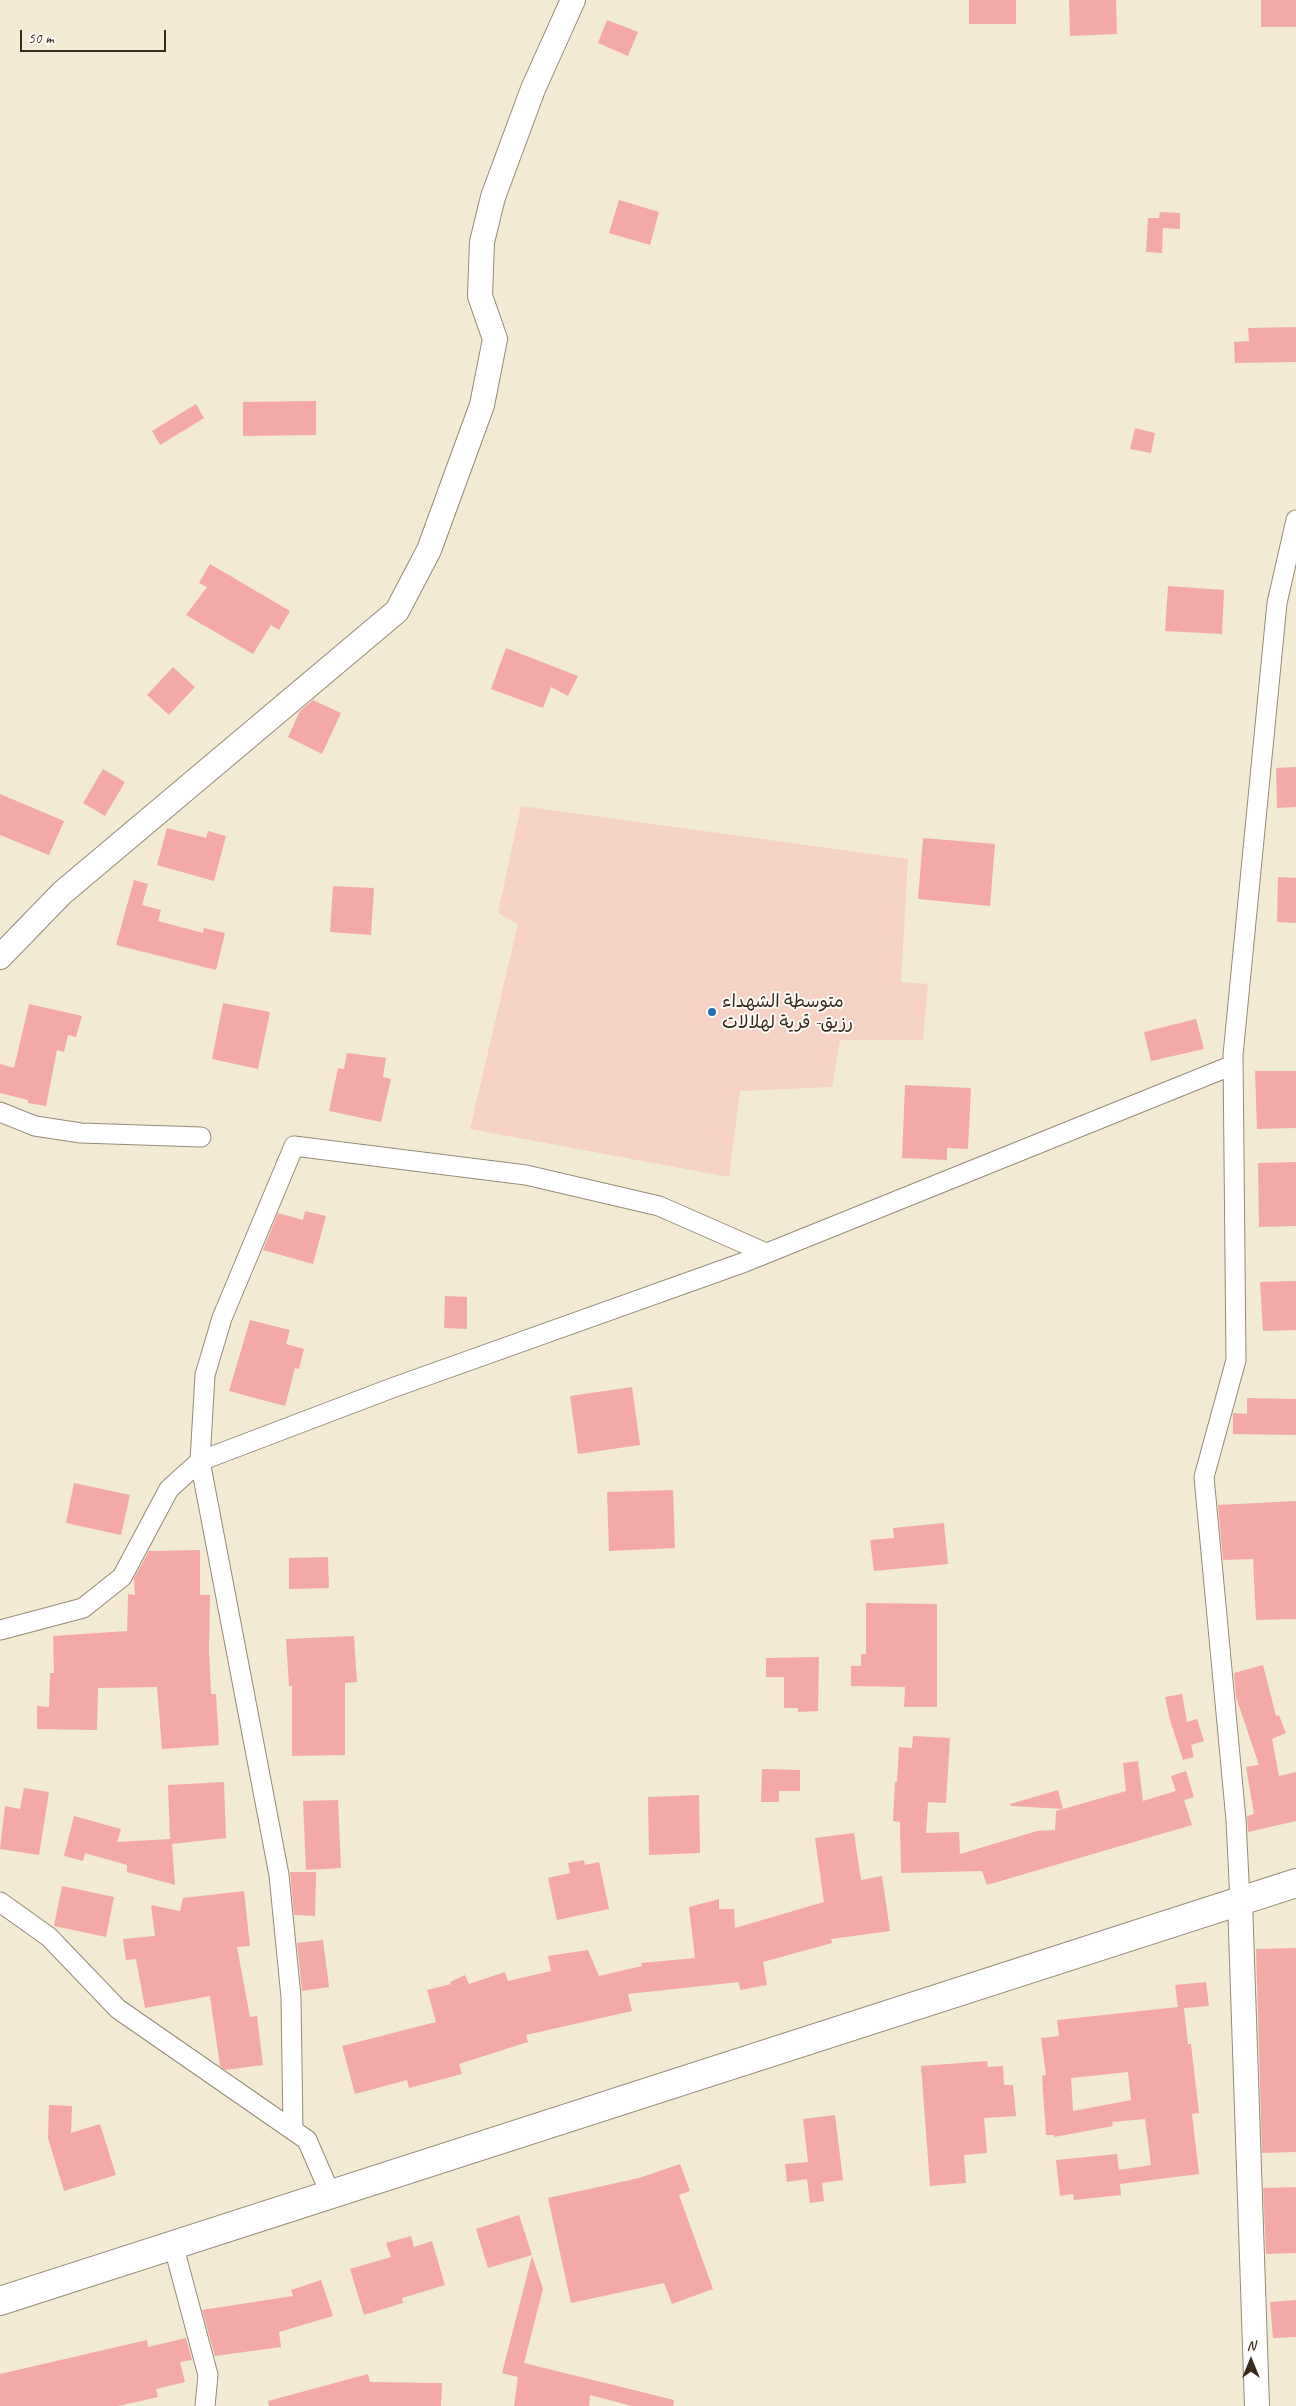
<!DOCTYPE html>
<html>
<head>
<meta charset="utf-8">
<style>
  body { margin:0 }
  #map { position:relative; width:1296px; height:2406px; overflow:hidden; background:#f2ead2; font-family:Caveat,sans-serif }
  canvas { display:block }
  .north { position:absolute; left:1226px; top:2336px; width:50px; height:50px; -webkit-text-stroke:4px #fdfcf7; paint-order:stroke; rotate:0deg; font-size:14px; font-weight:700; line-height:20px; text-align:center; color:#3b2a1e }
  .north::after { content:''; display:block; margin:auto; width:18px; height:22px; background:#3b2a1e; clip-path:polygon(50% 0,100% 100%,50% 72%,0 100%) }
  .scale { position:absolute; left:20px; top:30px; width:146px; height:22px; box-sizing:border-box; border:2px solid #3b2a1e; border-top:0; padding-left:6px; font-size:15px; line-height:18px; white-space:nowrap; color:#3b2a1e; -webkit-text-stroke:4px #fdfcf7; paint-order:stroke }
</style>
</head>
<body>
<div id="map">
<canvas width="1296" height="2406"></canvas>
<div class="north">N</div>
<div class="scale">50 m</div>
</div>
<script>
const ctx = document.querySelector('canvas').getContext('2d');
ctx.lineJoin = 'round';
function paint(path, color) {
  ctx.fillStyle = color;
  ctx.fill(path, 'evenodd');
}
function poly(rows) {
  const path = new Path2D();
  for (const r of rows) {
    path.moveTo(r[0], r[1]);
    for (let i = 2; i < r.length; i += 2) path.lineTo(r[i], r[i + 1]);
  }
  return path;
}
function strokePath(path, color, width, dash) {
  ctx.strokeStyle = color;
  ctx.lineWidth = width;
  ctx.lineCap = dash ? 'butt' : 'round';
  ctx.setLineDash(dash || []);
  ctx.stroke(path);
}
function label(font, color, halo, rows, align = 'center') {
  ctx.font = font + ' Caveat,"Playpen Sans Arabic",sans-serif';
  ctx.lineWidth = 4;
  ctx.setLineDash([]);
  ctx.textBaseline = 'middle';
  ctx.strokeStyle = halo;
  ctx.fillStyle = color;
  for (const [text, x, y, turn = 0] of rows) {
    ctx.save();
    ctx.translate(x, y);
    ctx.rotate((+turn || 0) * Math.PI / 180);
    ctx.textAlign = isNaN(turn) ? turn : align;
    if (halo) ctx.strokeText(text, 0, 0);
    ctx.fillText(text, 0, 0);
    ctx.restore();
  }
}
const built = poly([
  [521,806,908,859,901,982,928,984,923,1040,840,1040,832,1087,740,1091,729,1177,470,1129,518,924,498,913]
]);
const building = poly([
  [969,0,1016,0,1016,24,969,24],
  [1069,0,1116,0,1117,34,1070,36],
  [1261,0,1296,0,1296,27,1261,27],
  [607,20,638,32,628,56,598,43],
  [619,200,659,212,650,245,609,233],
  [1160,212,1180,213,1180,229,1163,228,1162,253,1146,252,1148,218,1159,218],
  [1296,327,1296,362,1235,363,1234,342,1249,341,1248,328],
  [316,401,316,435,243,436,243,402],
  [196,404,204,418,160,445,152,431],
  [1135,428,1155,433,1151,453,1130,449],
  [210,564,290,611,279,630,271,625,253,654,186,615,207,587,199,583],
  [1168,586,1224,590,1222,634,1165,631],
  [506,648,578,676,568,696,551,687,543,708,491,689],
  [173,667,195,687,169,715,147,695],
  [313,700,341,713,322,754,288,737,300,711],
  [1296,767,1296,807,1277,808,1276,768],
  [103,769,125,782,105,816,83,803],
  [0,794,64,821,49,855,0,835],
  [167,828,206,838,208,831,226,836,214,881,157,865],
  [923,838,995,844,990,906,918,899],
  [1278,877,1296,878,1296,923,1277,922],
  [134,880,148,884,142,905,161,910,158,921,203,933,204,928,225,933,216,970,116,945],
  [333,886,374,888,371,935,330,932],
  [223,1003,270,1012,258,1069,212,1059],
  [29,1004,82,1016,76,1037,68,1035,64,1052,57,1050,46,1106,28,1103,28,1100,0,1093,0,1064,14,1068],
  [1196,1019,1204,1049,1151,1061,1144,1032],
  [347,1053,386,1058,383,1077,391,1079,381,1122,329,1111,338,1068,344,1069],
  [1255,1071,1296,1071,1296,1128,1257,1129],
  [905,1085,971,1088,968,1149,947,1148,947,1160,902,1158],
  [1296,1162,1296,1226,1259,1227,1258,1163],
  [305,1211,326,1216,313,1264,263,1250,278,1213,303,1220],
  [1296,1281,1296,1330,1263,1331,1260,1282],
  [445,1296,467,1297,467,1329,444,1328],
  [250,1320,290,1330,286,1344,304,1349,299,1369,295,1368,285,1406,229,1391],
  [632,1387,640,1445,578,1454,570,1396],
  [1247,1398,1296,1399,1296,1435,1233,1434,1233,1413,1247,1414],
  [74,1483,130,1495,121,1535,66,1523],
  [673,1490,675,1548,609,1551,607,1492],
  [1296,1501,1296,1619,1256,1620,1253,1559,1223,1560,1218,1505],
  [944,1523,948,1564,874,1571,870,1540,894,1538,893,1528],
  [200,1550,200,1595,210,1595,209,1650,211,1694,216,1694,219,1745,162,1749,157,1687,98,1688,97,1730,37,1729,37,1706,49,1707,50,1673,54,1673,53,1636,127,1631,128,1594,135,1595,134,1578,149,1551],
  [328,1557,329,1588,289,1589,289,1558],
  [866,1603,937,1604,937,1707,904,1707,905,1687,851,1686,851,1666,861,1666,861,1654,866,1654],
  [354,1636,357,1682,345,1683,345,1755,292,1756,292,1686,289,1686,286,1639],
  [819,1657,818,1711,798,1712,798,1708,784,1708,784,1677,766,1677,766,1658],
  [1263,1665,1276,1716,1279,1715,1286,1733,1272,1739,1279,1776,1296,1772,1296,1821,1248,1832,1247,1816,1254,1814,1246,1767,1259,1765,1236,1697,1234,1673],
  [1182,1694,1187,1722,1197,1719,1204,1741,1191,1745,1194,1757,1183,1760,1170,1720,1165,1697],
  [913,1736,950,1738,946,1803,928,1802,926,1833,959,1832,960,1854,1037,1831,1055,1830,1056,1811,1126,1791,1123,1763,1138,1761,1143,1801,1176,1791,1171,1776,1186,1771,1194,1797,1184,1800,1192,1825,987,1885,982,1871,901,1873,900,1822,893,1821,895,1782,897,1782,899,1747,912,1748],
  [762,1769,800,1770,800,1791,779,1791,779,1802,761,1802],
  [224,1782,226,1838,172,1844,175,1885,127,1872,127,1865,85,1853,83,1861,64,1856,74,1816,121,1829,117,1842,170,1839,168,1785],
  [24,1788,49,1792,39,1855,0,1849,5,1806,20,1809],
  [1058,1790,1063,1809,1011,1806,1010,1804],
  [699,1795,700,1853,649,1855,648,1797],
  [338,1800,341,1868,306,1870,303,1801],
  [854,1833,861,1880,882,1876,890,1931,831,1939,832,1943,763,1962,767,1985,740,1990,739,1982,628,1994,632,2011,526,2035,528,2042,459,2064,462,2074,409,2088,407,2080,355,2094,342,2046,436,2022,427,1990,451,1984,450,1982,465,1975,469,1984,505,1972,508,1981,551,1971,548,1956,588,1950,599,1976,642,1966,641,1963,695,1958,689,1907,719,1899,719,1909,734,1909,735,1928,824,1902,815,1838],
  [584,1860,585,1865,599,1862,609,1909,557,1920,548,1878,570,1873,568,1863],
  [290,1872,316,1872,315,1916,294,1915],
  [62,1886,114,1897,106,1937,54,1926],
  [244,1891,250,1946,237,1947,250,2017,257,2016,263,2065,225,2070,220,2066,210,1996,145,2008,136,1959,126,1960,123,1939,155,1936,151,1905,180,1911,183,1898],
  [323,1940,329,1987,302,1991,297,1943],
  [1296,1948,1296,2152,1262,2153,1256,1949],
  [1206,1982,1209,2006,1184,2008,1188,2044,1191,2044,1199,2113,1192,2114,1199,2174,1120,2184,1121,2195,1074,2200,1073,2194,1060,2196,1056,2160,1117,2154,1119,2170,1151,2165,1145,2119,1112,2122,1113,2126,1054,2137,1054,2135,1046,2135,1042,2076,1046,2075,1041,2038,1059,2036,1057,2020,1178,2007,1175,1985],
  [1128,2072,1131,2100,1073,2111,1071,2078],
  [987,2061,988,2067,1003,2066,1004,2085,1013,2085,1016,2116,984,2118,987,2153,964,2155,966,2183,930,2186,921,2066],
  [49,2105,72,2106,71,2133,100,2124,116,2175,64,2191,48,2138],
  [835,2115,843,2180,822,2183,824,2201,810,2203,807,2179,787,2182,785,2164,808,2162,803,2119],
  [680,2164,690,2191,679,2195,713,2289,672,2304,664,2283,571,2303,548,2198,639,2178],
  [1296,2187,1296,2253,1266,2254,1263,2188],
  [519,2215,532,2255,488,2268,476,2229],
  [411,2236,414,2247,432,2241,445,2285,402,2298,403,2303,364,2315,350,2269,391,2257,386,2243],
  [532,2256,543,2289,524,2363,674,2400,673,2406,632,2406,590,2395,589,2406,514,2406,518,2377,502,2373],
  [321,2280,333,2316,279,2332,281,2347,215,2356,202,2310,293,2296,291,2290],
  [1296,2300,1296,2337,1273,2338,1270,2302],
  [186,2338,192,2360,180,2362,185,2382,156,2389,158,2397,118,2406,0,2406,0,2374,147,2340,148,2347],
  [368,2374,370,2382,442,2383,441,2406,269,2406,268,2401]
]);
const minor = poly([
  [0,1112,35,1126,81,1133,201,1137],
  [0,1630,83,1608,122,1577,169,1489,200,1461,392,1388,745,1262,1233,1065],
  [1240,1901,1236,1820,1204,1477,1236,1360,1233,1055,1277,603,1296,520],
  [0,1902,49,1937,118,2009,307,2140,330,2193],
  [293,2130,291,1997,279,1875,200,1461,205,1375,222,1318,294,1146,526,1175,659,1206,766,1253],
  [173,2244,208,2375,205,2406]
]);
const tertiary = poly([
  [0,957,62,893,397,611,429,550,482,405,495,339,480,296,482,242,493,197,533,89,573,0],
  [1240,1901,1257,2406]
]);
const primary = poly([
  [0,2301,1296,1883]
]);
const markers = [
  [712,1012,5,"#1f6fb2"]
];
const poiNames = [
  ["متوسطة الشهداء",722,1002],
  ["رزيق- قرية لهلالات",722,1023]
];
paint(built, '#f6d2c4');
paint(building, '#f3aaa7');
strokePath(minor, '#968a78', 21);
strokePath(tertiary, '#968a78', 26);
strokePath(primary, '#968a78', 30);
strokePath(minor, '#fff', 19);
strokePath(tertiary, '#fff', 24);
strokePath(primary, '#fff', 28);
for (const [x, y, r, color] of markers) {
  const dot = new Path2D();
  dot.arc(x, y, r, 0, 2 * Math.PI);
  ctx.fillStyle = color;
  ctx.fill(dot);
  strokePath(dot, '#fdfcf7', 2);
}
label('18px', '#3b2a1e', '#fdfcf7', poiNames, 'left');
</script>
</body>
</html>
